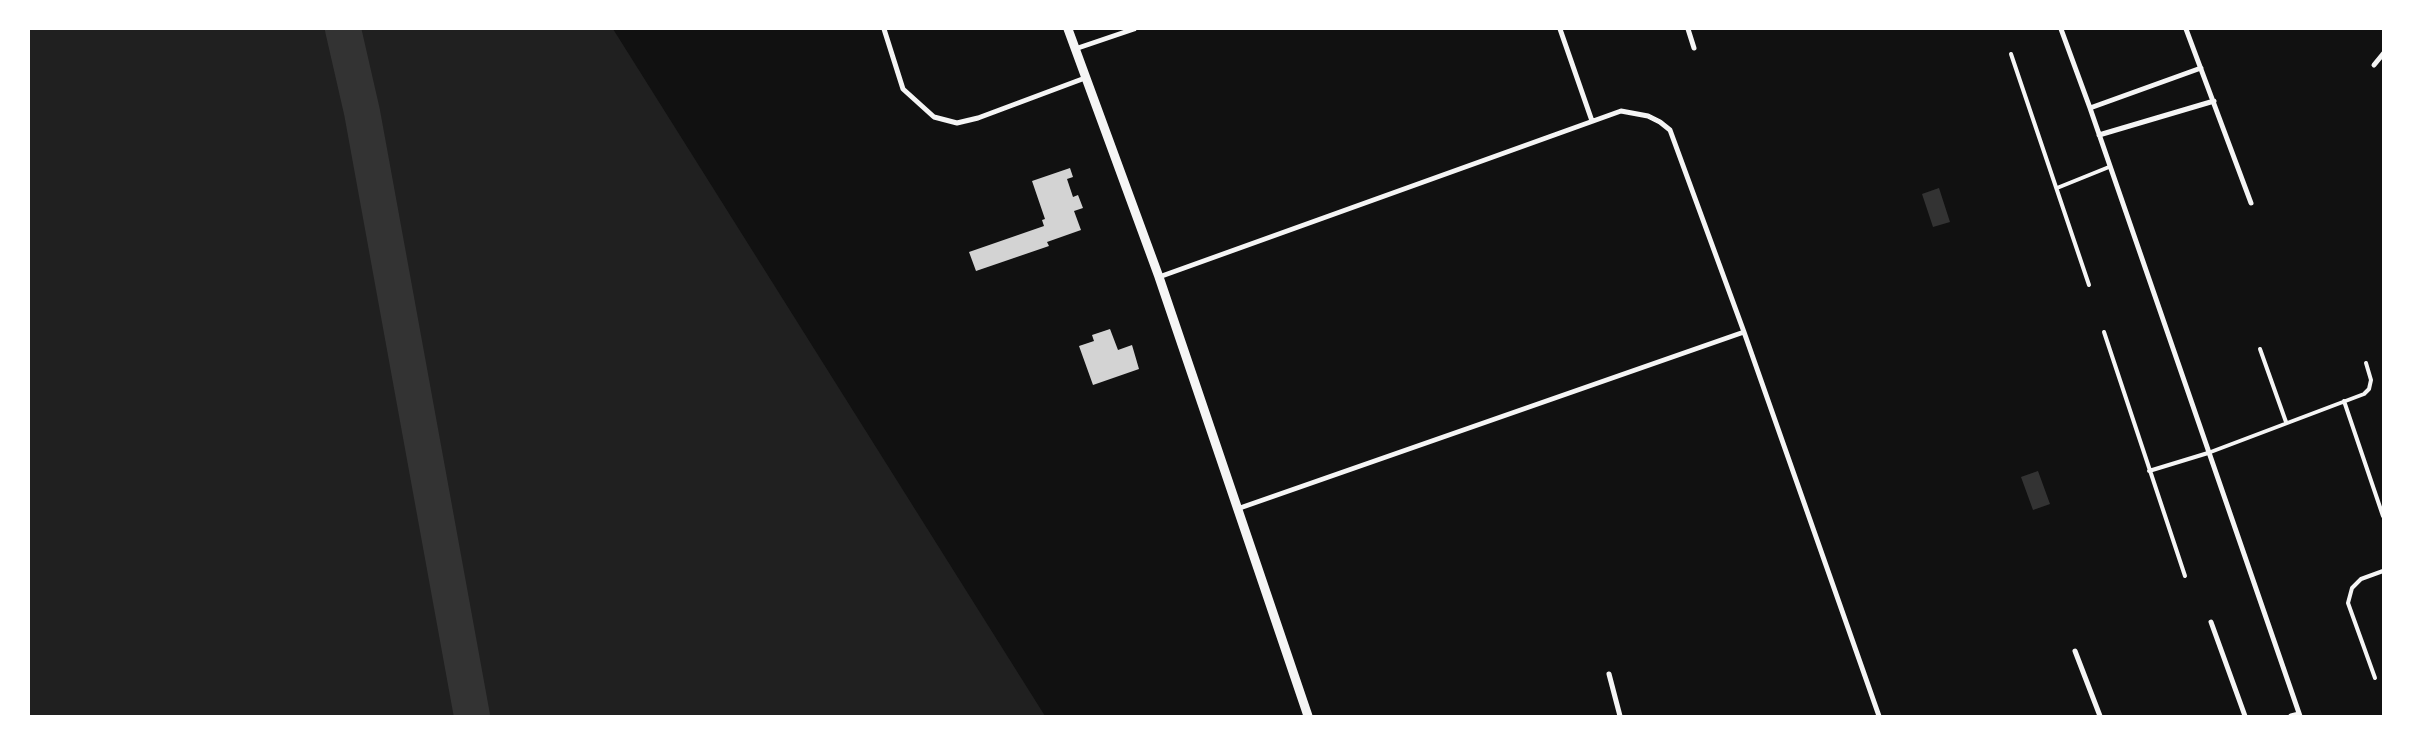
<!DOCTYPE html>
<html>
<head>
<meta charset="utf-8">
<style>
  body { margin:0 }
  #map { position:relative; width:2412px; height:745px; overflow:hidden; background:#111; font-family:Lato,sans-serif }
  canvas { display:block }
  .frame { position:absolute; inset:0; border:30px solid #fff; pointer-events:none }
</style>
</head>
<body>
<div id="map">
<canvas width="2412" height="745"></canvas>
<div class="frame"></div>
</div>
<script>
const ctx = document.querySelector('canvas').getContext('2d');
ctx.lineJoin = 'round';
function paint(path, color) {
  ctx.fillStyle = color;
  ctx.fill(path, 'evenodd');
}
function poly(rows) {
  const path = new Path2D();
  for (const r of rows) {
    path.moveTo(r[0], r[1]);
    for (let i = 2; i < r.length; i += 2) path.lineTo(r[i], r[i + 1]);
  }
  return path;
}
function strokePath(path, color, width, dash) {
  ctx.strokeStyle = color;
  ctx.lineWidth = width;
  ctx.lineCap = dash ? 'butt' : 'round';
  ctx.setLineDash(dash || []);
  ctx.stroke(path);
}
const green = poly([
  [29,29,613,29,1045,716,29,716]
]);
const water = poly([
  [1939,188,1950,222,1933,227,1922,194],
  [2038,471,2050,504,2033,510,2021,477]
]);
const river = poly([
  [343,29,362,112,472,716]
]);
const building = poly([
  [1070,168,1073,177,1067,179,1073,197,1078,195,1083,208,1074,211,1081,230,1047,242,1049,246,976,271,969,252,1044,226,1042,220,1045,219,1032,181],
  [1110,329,1118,350,1132,345,1139,369,1093,385,1079,346,1094,341,1092,335]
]);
const service = poly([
  [2011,54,2089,285],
  [2057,188,2109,167],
  [2104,332,2185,576],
  [2260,349,2286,422],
  [2344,401,2383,516],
  [2149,471,2208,453,2364,394,2369,389,2371,380,2366,363],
  [2375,678,2348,603,2352,588,2361,579,2383,571]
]);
const minor = poly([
  [884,29,903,89,934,117,957,123,978,118,1085,78],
  [1560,29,1592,121],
  [1688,29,1694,48],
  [2061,29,2090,108,2300,716],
  [2186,29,2251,203],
  [1075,49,1134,29],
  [2374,65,2383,54],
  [2090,108,2201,68],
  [2099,135,2214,101],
  [1159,277,1621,111,1648,116,1660,122,1670,130,1744,332,1879,716],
  [1237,509,1744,332],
  [2211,622,2245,716],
  [2075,651,2100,716],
  [1609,674,1620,716],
  [2291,716,2299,714]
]);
const tertiary = poly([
  [1068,29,1159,277,1308,716]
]);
paint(green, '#202020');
paint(water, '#333');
strokePath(river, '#333', 36);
paint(building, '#d3d3d3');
strokePath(service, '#f5f5f5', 4);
strokePath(minor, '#f5f5f5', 5);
strokePath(tertiary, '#f5f5f5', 9);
</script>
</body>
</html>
